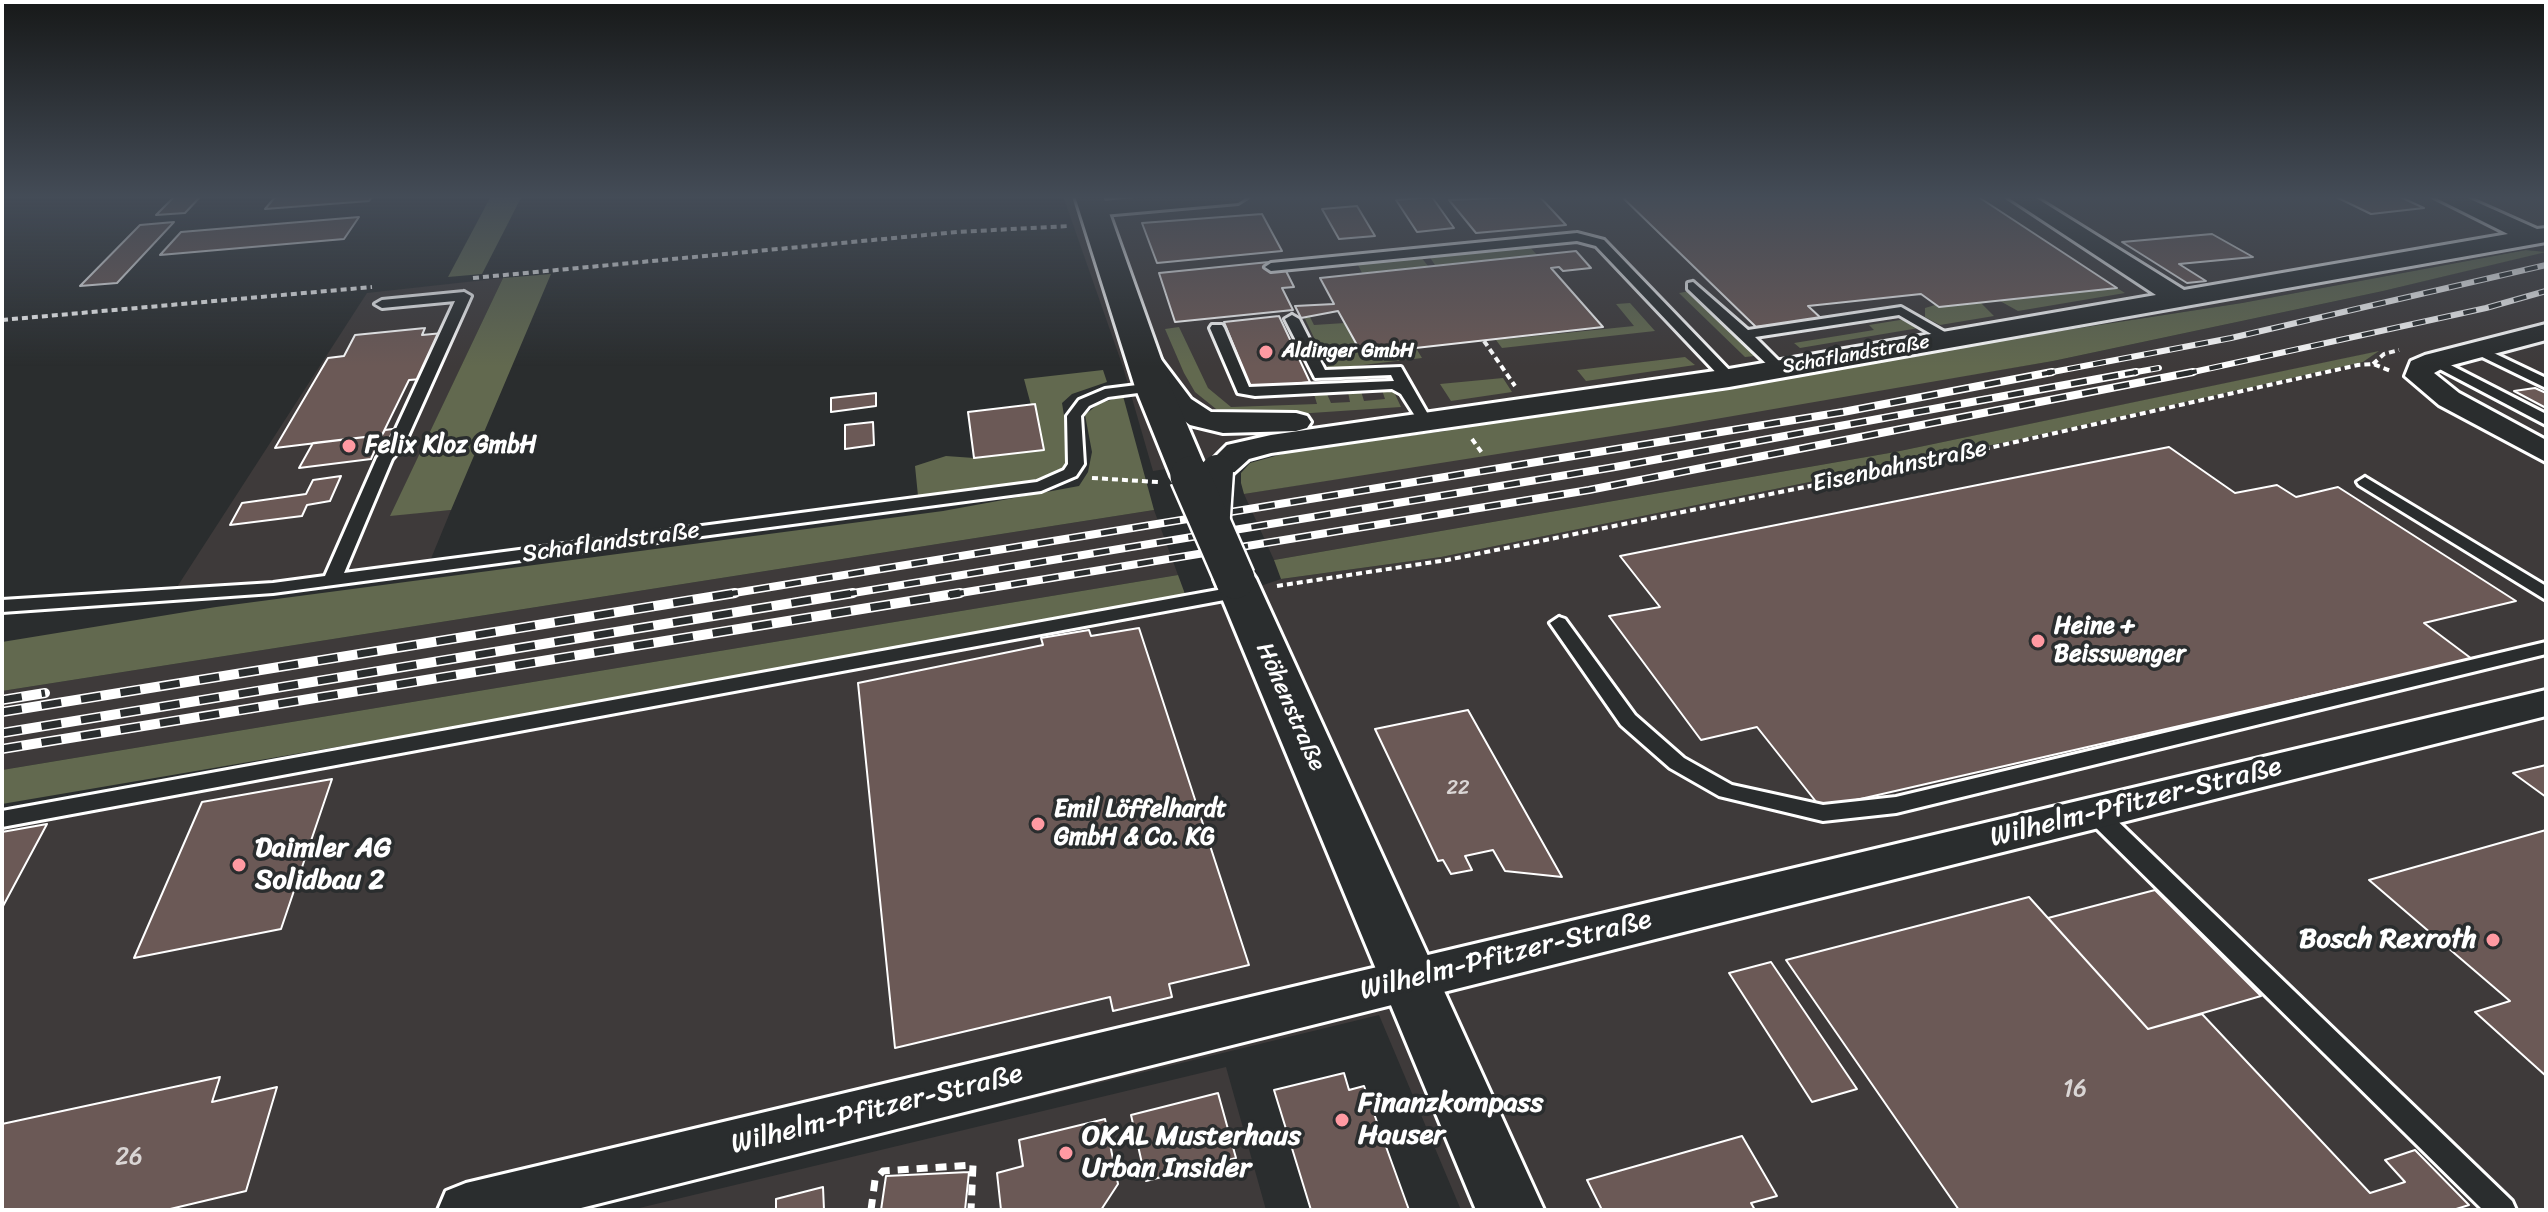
<!DOCTYPE html>
<html>
<head>
<meta charset="utf-8">
<style>
  body { margin:0 }
  #map { position:relative; width:2548px; height:1212px; overflow:hidden; background:#2a2d2e; font-family:Sriracha,sans-serif }
  canvas { display:block }
  .frame { position:absolute; inset:0; border:4px solid #fff; pointer-events:none }
</style>
</head>
<body>
<div id="map">
<canvas width="2548" height="1212"></canvas>
<div class="frame"></div>
</div>
<script>
const ctx = document.querySelector('canvas').getContext('2d');
ctx.lineJoin = 'round';
function paint(path, color) {
  ctx.fillStyle = color;
  ctx.fill(path, 'evenodd');
}
function poly(rows) {
  const path = new Path2D();
  for (const r of rows) {
    path.moveTo(r[0], r[1]);
    for (let i = 2; i < r.length; i += 2) path.lineTo(r[i], r[i + 1]);
  }
  return path;
}
function strokePath(path, color, width, dash) {
  ctx.strokeStyle = color;
  ctx.lineWidth = width;
  ctx.lineCap = dash ? 'butt' : 'round';
  ctx.setLineDash(dash || []);
  ctx.stroke(path);
}
function label(font, color, halo, rows, align = 'center') {
  ctx.font = font + ' Sriracha,sans-serif';
  ctx.lineWidth = 7;
  ctx.setLineDash([]);
  ctx.textBaseline = 'middle';
  ctx.strokeStyle = halo;
  ctx.fillStyle = color;
  for (const [text, x, y, turn = 0] of rows) {
    ctx.save();
    ctx.translate(x, y);
    ctx.rotate((+turn || 0) * Math.PI / 180);
    ctx.textAlign = isNaN(turn) ? turn : align;
    if (halo) ctx.strokeText(text, 0, 0);
    ctx.fillText(text, 0, 0);
    ctx.restore();
  }
}
const built = poly([
  [1063,196,2546,196,2546,1210,1461,1210,1379,1015,576,1210,2,1210,2,827,392,751,1205,605,1281,579,1441,557,2016,440,2234,391,2363,362,2377,352,1895,452,1274,560,1244,494,2053,361,2383,291,2543,252,2526,250,2242,303,1153,471,1123,367],
  [503,278,391,515,451,510,430,561,282,580,177,587,367,293],
  [1154,510,1178,575,2,770,2,691],
  [1226,1067,1266,1210,631,1210]
]);
const green = poly([
  [491,196,522,196,482,274,448,277],
  [1529,246,1537,255,1435,265,1429,256],
  [2526,250,2546,252,2383,291,2053,361,1669,427,1244,494,1241,483,1241,473,1250,463,1297,450,1446,431,1444,426,2242,303],
  [1421,257,1428,266,1362,273,1357,263],
  [551,274,451,510,390,516,503,278],
  [2117,288,2125,293,2018,311,2000,301],
  [1690,291,1755,356,1745,357,1679,293],
  [1630,303,1655,331,1502,348,1496,340,1634,326,1616,304],
  [1981,303,1994,316,1940,325,1925,317,1925,308,1935,305],
  [1310,317,1314,325,1345,323,1362,354,1416,348,1422,358,1329,369,1306,321,1305,318],
  [1906,319,1919,328,1800,348,1794,343,1874,330,1869,325],
  [1179,327,1208,388,1231,407,1317,404,1314,394,1327,394,1331,403,1350,402,1348,392,1361,391,1364,401,1385,399,1382,390,1394,392,1401,407,1266,416,1221,413,1195,392,1184,373,1165,329],
  [2379,351,2363,362,2016,440,1441,557,1281,579,1274,560,1895,452],
  [1685,357,1695,365,1586,381,1577,370],
  [1103,370,1107,382,1072,394,1062,403,1070,453,1065,467,1041,479,918,496,915,466,946,456,974,458,1043,450,1024,379],
  [1503,378,1512,392,1451,401,1440,384],
  [1123,396,1154,510,2,691,2,642,216,607,943,511,1079,486,1088,472,1092,452,1085,415,1098,404],
  [1178,575,1188,602,2,804,2,770]
]);
const building = poly([
  [175,196,201,196,185,213,156,215,175,196],
  [276,196,373,196,369,201,265,209,276,196],
  [1539,196,1566,225,1476,233,1449,200,1539,196],
  [1621,196,1977,196,2117,288,1939,307,1921,294,1808,306,1823,320,1756,327,1621,196],
  [2334,196,2398,196,2424,208,2371,214,2334,196],
  [1432,197,1454,228,1417,232,1396,200,1432,197],
  [1357,206,1375,236,1339,239,1322,209,1357,206],
  [1262,214,1282,251,1157,263,1142,223,1262,214],
  [359,217,344,239,160,255,181,232,359,217],
  [174,222,117,283,80,286,140,225,174,222],
  [2212,234,2253,257,2179,264,2206,281,2187,283,2122,242,2212,234],
  [1576,251,1591,268,1563,271,1559,267,1551,268,1603,327,1362,354,1338,311,1301,318,1295,306,1334,304,1320,278,1576,251],
  [1269,262,1273,271,1285,269,1294,287,1282,288,1293,310,1175,322,1159,273,1269,262],
  [1279,316,1310,382,1251,389,1224,322,1279,316],
  [425,328,422,335,443,333,422,379,409,380,382,435,275,448,328,358,344,356,355,335,425,328],
  [2535,388,2546,393,2546,408,2514,391,2535,388],
  [876,393,876,406,831,412,831,398,876,393],
  [1035,404,1044,450,974,458,968,412,1035,404],
  [873,422,874,445,845,449,845,425,873,422],
  [400,428,385,449,375,450,371,459,299,468,313,443,382,435,385,430,400,428],
  [2169,447,2235,493,2277,485,2296,497,2338,487,2516,601,2424,623,2472,659,1821,808,1757,727,1701,740,1609,616,1660,607,1620,556,2169,447],
  [341,476,330,501,307,505,302,516,230,525,242,503,306,494,313,480,341,476],
  [1139,628,1249,965,1169,984,1172,997,1113,1011,1110,997,895,1048,858,683,1043,645,1041,638,1089,630,1091,636,1139,628],
  [1468,710,1562,877,1505,871,1493,850,1465,856,1472,870,1451,874,1443,860,1438,861,1375,729,1468,710],
  [2546,765,2546,797,2513,773,2546,765],
  [332,779,281,929,134,958,202,802,332,779],
  [47,824,2,908,2,832,47,824],
  [2546,830,2546,1076,2475,1012,2510,1001,2369,880,2546,830],
  [2155,890,2261,996,2148,1029,2048,918,2155,890],
  [2029,897,2148,1029,2202,1014,2370,1193,2405,1182,2385,1160,2415,1150,2469,1205,2453,1210,1959,1210,1786,960,2029,897],
  [1771,962,1857,1089,1812,1102,1729,973,1771,962],
  [1344,1073,1349,1090,1364,1086,1409,1210,1311,1210,1274,1090,1344,1073],
  [220,1077,212,1102,277,1087,246,1191,166,1210,2,1210,2,1124,220,1077],
  [1218,1093,1236,1158,1146,1181,1131,1115,1218,1093],
  [1105,1119,1118,1184,1101,1210,1001,1210,997,1173,1023,1166,1019,1140,1105,1119],
  [1742,1136,1777,1196,1751,1203,1755,1210,1602,1210,1587,1180,1742,1136],
  [969,1172,965,1210,881,1210,886,1176,969,1172],
  [823,1187,824,1210,776,1210,776,1199,823,1187]
]);
const pathFar1 = poly([
  [473,278,957,232,1069,226],
  [2,320,372,287],
  [1484,341,1515,386],
  [2373,364,2384,354,2399,350],
  [1472,439,1482,453],
  [1092,478,1158,482],
  [1277,586,1447,560,1913,465,2358,365,2373,364,2391,371]
]);
const path = poly([
  [871,1210,875,1180,883,1171,973,1165,971,1210]
]);
const lane = poly([
  [1577,233,1604,240,1734,375,1734,381,1724,381,1596,246,1577,241,1271,271,1265,267,1271,263,1577,233],
  [1693,282,1748,330,1901,307,1957,339,1950,343,1945,342,1899,315,1755,337,1786,368,1779,372,1774,371,1688,289,1688,283,1693,282],
  [464,292,471,296,404,445,392,459,344,573,1037,482,1064,470,1068,464,1067,416,1079,400,1105,389,1153,383,1160,387,1153,391,1108,397,1089,406,1081,416,1084,464,1076,476,1041,491,273,593,2,612,2,600,273,583,325,576,377,458,389,444,455,301,382,308,375,304,382,300,464,292],
  [1292,315,1299,319,1325,370,1401,367,1429,416,1427,419,1417,419,1401,394,1392,389,1255,396,1238,393,1210,328,1212,325,1222,325,1224,328,1249,387,1394,381,1391,375,1315,378,1285,319,1292,315],
  [2479,346,2546,378,2546,388,2474,353,2474,347,2479,346],
  [2435,357,2546,414,2546,425,2430,364,2428,361,2435,357],
  [2365,477,2546,586,2546,600,2359,485,2357,482,2365,477],
  [1240,586,1246,588,1249,592,1246,596,2,827,2,811,1240,586],
  [1559,617,1565,619,1635,715,1684,758,1732,785,1823,805,1896,797,2546,642,2546,654,1896,813,1823,821,1719,796,1670,768,1621,725,1550,623,1559,617],
  [2095,805,2103,807,2512,1201,2516,1210,2483,1210,2087,819,2084,813,2087,807,2095,805]
]);
const street = poly([
  [1156,196,1249,196,1238,203,1092,216,1080,209,1092,202,1156,196],
  [2006,196,2033,196,2184,290,2508,234,2432,196,2463,196,2537,229,2546,228,2546,242,1729,387,1271,453,1249,459,1228,478,1217,481,1206,478,1201,471,1227,445,1271,435,1729,369,2156,295,2006,196],
  [2546,324,2546,340,2445,367,2434,373,2459,393,2546,440,2546,462,2439,405,2405,376,2411,361,2425,355,2546,324],
  [1147,352,1157,354,1191,399,1211,412,1296,413,1307,416,1311,422,1307,428,1296,431,1223,433,1190,425,1171,411,1133,360,1137,354,1147,352],
  [2546,690,2546,716,573,1210,438,1210,446,1191,466,1183,2546,690]
]);
const secondary = poly([
  [1075,196,1103,196,1171,387,1209,476,1204,484,1190,488,1176,484,1171,476,1135,387,1075,196],
  [1235,566,1250,570,1256,579,1544,1210,1476,1210,1214,579,1220,570,1235,566]
]);
const railFar2 = poly([
  [2042,374,2231,338,2546,265],
  [2125,374,2159,368],
  [2184,374,2486,308,2546,291]
]);
const railFar1 = poly([
  [722,595,1843,412,2052,372],
  [841,595,1615,467,2136,372],
  [948,595,1589,490,2193,372]
]);
const rail = poly([
  [2,700,45,693],
  [2,712,735,593],
  [2,733,853,593],
  [2,749,960,593]
]);
const streetBridge = poly([
  [1213,530,1217,471]
]);
const secondaryBridge = poly([
  [1190,476,1235,579]
]);
const markers = [
  [1266,352,8,"#ff9aa2"],
  [349,446,8,"#ff9aa2"],
  [2038,641,8,"#ff9aa2"],
  [1038,824,8,"#ff9aa2"],
  [239,865,8,"#ff9aa2"],
  [2493,940,8,"#ff9aa2"],
  [1342,1120,8,"#ff9aa2"],
  [1066,1153,8,"#ff9aa2"]
];
const farPoinames = [
  ["Aldinger GmbH",1282,352]
];
const farStreetnames = [
  ["Schaflandstraße",1856,355,-10]
];
const numberNames = [
  ["22",1458,789]
];
const poiNames = [
  ["Felix Kloz GmbH",365,446],
  ["Heine +",2054,627],
  ["Beisswenger",2054,655],
  ["Emil Löffelhardt",1054,810],
  ["GmbH & Co. KG",1054,838]
];
const streetNames = [
  ["Eisenbahnstraße",1900,467,-12],
  ["Schaflandstraße",611,543,-8],
  ["Höhenstraße",1290,707,66]
];
const nearNumbernames = [
  ["16",2075,1090],
  ["26",129,1158]
];
const nearStreetnames = [
  ["Wilhelm-Pfitzer-Straße",2136,803,-14],
  ["Wilhelm-Pfitzer-Straße",1506,956,-14],
  ["Wilhelm-Pfitzer-Straße",877,1110,-14]
];
const nearPoinames = [
  ["Daimler AG",255,849],
  ["Solidbau 2",255,881],
  ["Bosch Rexroth",2477,940,"right"],
  ["Finanzkompass",1358,1104],
  ["Hauser",1358,1136],
  ["OKAL Musterhaus",1082,1137],
  ["Urban Insider",1082,1169]
];
paint(built, '#3e3a3a');
paint(green, '#62694f');
paint(building, '#6b5956');
strokePath(building, '#fff', 2);
strokePath(lane, '#fff', 6);
strokePath(street, '#fff', 6);
strokePath(secondary, '#fff', 6);
strokePath(pathFar1, '#fff', 4, [6, 4]);
strokePath(path, '#fff', 7, [11, 8]);
paint(lane, '#2a2d2e');
paint(street, '#2a2d2e');
paint(secondary, '#2a2d2e');
strokePath(railFar2, '#fff', 6);
strokePath(railFar1, '#fff', 8);
strokePath(rail, '#fff', 10);
strokePath(railFar2, '#2a2d2e', 4, [13]);
strokePath(railFar1, '#2a2d2e', 5, [16]);
strokePath(rail, '#2a2d2e', 7, [20]);
strokePath(streetBridge, '#fff', 37, []);
strokePath(secondaryBridge, '#fff', 44, []);
strokePath(streetBridge, '#2a2d2e', 32);
strokePath(secondaryBridge, '#2a2d2e', 39);
const sky = ctx.createLinearGradient(0, 0, 0, 366);
sky.addColorStop(0, '#171919');
sky.addColorStop(0.54, '#444c57');
sky.addColorStop(1, '#444c5700');
ctx.fillStyle = sky;
ctx.fillRect(0, 0, 2548, 366);
for (const [x, y, r, color] of markers) {
  const dot = new Path2D();
  dot.arc(x, y, r, 0, 2 * Math.PI);
  ctx.fillStyle = color;
  ctx.fill(dot);
  strokePath(dot, '#2a2d2e', 3);
}
label('bold 20px', '#fff', '#2a2d2e', farPoinames, 'left');
label('20px', '#fff', '#2a2d2e', farStreetnames);
label('20px', '#dad6d5', null, numberNames);
label('bold 24px', '#fff', '#2a2d2e', poiNames, 'left');
label('24px', '#fff', '#2a2d2e', streetNames);
label('24px', '#dad6d5', null, nearNumbernames);
label('28px', '#fff', '#2a2d2e', nearStreetnames);
label('bold 28px', '#fff', '#2a2d2e', nearPoinames, 'left');
</script>
</body>
</html>
